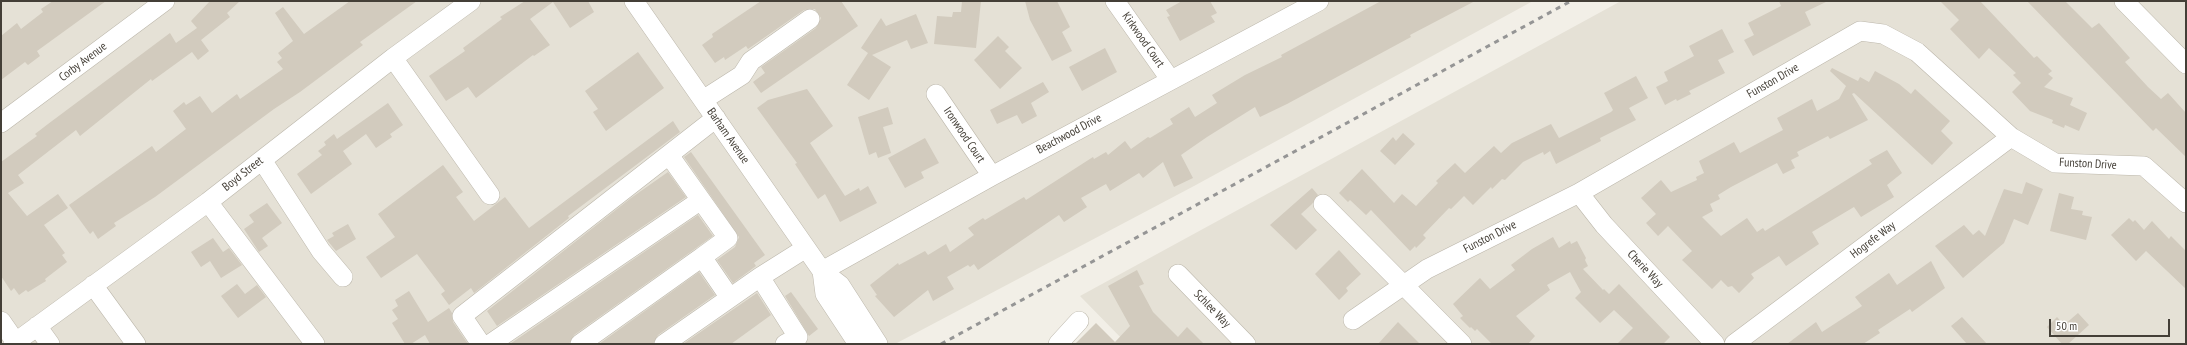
<!DOCTYPE html>
<html>
<head>
<meta charset="utf-8">
<style>
  body { margin:0 }
  #map { position:relative; width:2187px; height:345px; overflow:hidden; background:#f2efe7; font-family:"PT Sans Narrow",sans-serif }
  canvas { display:block }
  .frame { position:absolute; inset:0; border:2px solid #443f37; pointer-events:none }
  .scale { position:absolute; left:2049px; top:319px; width:121px; height:18px; box-sizing:border-box; border:2px solid #443f37; border-top:0; padding-left:5px; font-size:12px; line-height:14px; white-space:nowrap; color:#443f37; -webkit-text-stroke:3px #fff; paint-order:stroke }
</style>
</head>
<body>
<div id="map">
<canvas width="2187" height="345"></canvas>
<div class="frame"></div>
<div class="scale">50 m</div>
</div>
<script>
const ctx = document.querySelector('canvas').getContext('2d');
ctx.lineJoin = 'round';
function paint(path, color) {
  ctx.fillStyle = color;
  ctx.fill(path, 'evenodd');
}
function poly(rows) {
  const path = new Path2D();
  for (const r of rows) {
    path.moveTo(r[0], r[1]);
    for (let i = 2; i < r.length; i += 2) path.lineTo(r[i], r[i + 1]);
  }
  return path;
}
function strokePath(path, color, width, dash) {
  ctx.strokeStyle = color;
  ctx.lineWidth = width;
  ctx.lineCap = dash ? 'butt' : 'round';
  ctx.setLineDash(dash || []);
  ctx.stroke(path);
}
function label(font, color, halo, rows, align = 'center') {
  ctx.font = font + ' "PT Sans Narrow",sans-serif';
  ctx.lineWidth = 4;
  ctx.setLineDash([]);
  ctx.textBaseline = 'middle';
  ctx.strokeStyle = halo;
  ctx.fillStyle = color;
  for (const [text, x, y, turn = 0] of rows) {
    ctx.save();
    ctx.translate(x, y);
    ctx.rotate((+turn || 0) * Math.PI / 180);
    ctx.textAlign = isNaN(turn) ? turn : align;
    if (halo) ctx.strokeText(text, 0, 0);
    ctx.fillText(text, 0, 0);
    ctx.restore();
  }
}
const residential = poly([
  [1,1,1533,1,1194,186,895,344,1,344],
  [1621,1,2186,1,2186,344,1127,344,1080,296]
]);
const building = poly([
  [53,1,106,1,37,51,40,56,28,65,25,62,1,80,1,36,17,23,21,29,43,12,41,9],
  [210,1,240,1,227,13,230,17,201,40,209,51,198,60,192,52,152,81,151,79,80,136,76,130,18,175,24,183,8,193,27,216,58,194,68,208,44,225,65,253,62,255,67,262,45,279,46,281,28,292,26,290,19,295,14,288,11,291,1,276,1,162,37,136,35,134,48,124,170,33,176,43,197,28,191,21],
  [350,1,417,1,360,42,363,45,300,92,274,109,155,197,114,223,116,226,98,239,93,231,90,234,69,205,152,146,156,152,186,129,173,111,184,102,186,105,200,96,212,113,237,94,240,99,283,69,277,62,282,58,278,53,293,41,275,13,283,7,304,34],
  [525,1,588,1,594,12,570,28,553,2,530,19,550,45,534,56,533,55,476,98,468,87,446,101,429,76,465,51,463,48,502,19,500,17],
  [761,1,841,1,858,26,761,93,753,82,765,73,761,67,816,28,821,18,815,9,804,10,748,49,746,46,725,60,724,57,715,63,702,45,713,37,712,34],
  [962,1,981,1,976,48,934,44,937,16,952,17,953,12,961,12],
  [1025,1,1057,1,1070,27,1062,32,1072,51,1052,61,1030,20],
  [1182,1,1210,1,1217,13,1211,16,1215,22,1180,41,1167,17,1170,16,1166,10],
  [1381,1,1475,1,1410,35,1411,37,1287,104,1260,117,1255,107,1207,137,1181,155,1193,178,1174,187,1163,162,1143,178,1139,173,1110,191,1106,184,1081,198,1087,207,1064,222,1059,215,978,270,974,264,970,267,968,265,947,277,954,289,933,301,928,290,894,317,875,296,877,295,870,285,898,263,899,265,925,251,928,255,946,244,950,252,974,235,968,228,983,218,985,220,1024,197,1026,200,1093,157,1094,159,1106,152,1108,155,1125,141,1131,149,1148,137,1150,138,1173,124,1170,119,1189,107,1195,117,1217,103,1212,95,1245,75,1282,57,1281,55],
  [1779,1,1828,1,1805,12,1811,25,1753,56,1744,40,1754,35,1748,23,1781,6],
  [1940,1,1980,1,2034,58,2037,56,2052,71,2048,74,2053,78,2044,87,2073,98,2070,105,2087,113,2079,131,2065,125,2064,128,2052,123,2053,120,2030,111,2012,92,2021,83,2013,75,2016,73,1989,48,1979,59,1950,29,1959,20],
  [2027,1,2065,1,2092,28,2099,23,2130,58,2125,62,2148,87,2161,99,2168,93,2186,113,2186,157,2156,128,2153,131],
  [916,14,928,43,911,49,907,40,872,55,891,67,869,100,847,85,868,53,861,48,881,18,886,26],
  [1722,29,1734,52,1718,60,1725,73,1689,91,1691,94,1677,101,1676,99,1665,105,1656,87,1668,81,1664,72,1694,56,1689,46],
  [998,36,1009,47,1005,51,1022,68,1000,89,974,60],
  [1105,48,1117,72,1082,91,1069,67],
  [638,52,664,88,606,131,593,112,598,109,585,91],
  [1832,68,1858,81,1860,77,1869,82,1875,71,1899,84,1911,94,1915,89,1950,121,1941,131,1953,143,1932,165,1854,93,1852,94,1868,120,1830,139,1828,136,1797,152,1799,156,1791,160,1795,168,1783,174,1777,163,1731,187,1718,195,1720,199,1710,204,1713,211,1702,217,1721,236,1747,218,1757,232,1763,228,1765,231,1872,164,1869,160,1887,150,1902,173,1887,185,1894,197,1861,217,1854,207,1812,232,1819,244,1786,266,1779,256,1751,274,1754,278,1739,293,1732,286,1728,287,1721,280,1712,289,1682,260,1692,251,1668,226,1658,236,1646,223,1656,214,1641,198,1661,180,1671,192,1697,180,1696,177,1704,173,1699,161,1734,142,1740,153,1766,139,1783,130,1777,118,1812,99,1817,111,1839,99,1846,86,1830,71],
  [1636,76,1648,98,1629,108,1636,120,1600,138,1601,141,1556,164,1550,151,1544,155,1543,152,1523,162,1505,180,1502,179,1492,189,1491,187,1473,205,1464,196,1451,209,1449,208,1423,235,1426,238,1416,248,1415,246,1410,251,1371,210,1366,215,1350,200,1348,202,1339,193,1362,169,1394,203,1402,194,1416,206,1438,183,1436,181,1455,163,1465,173,1494,146,1501,153,1512,143,1551,124,1559,138,1611,112,1613,110,1604,93],
  [1043,82,1049,92,1031,103,1037,116,1022,124,1017,115,997,124,990,110],
  [807,89,833,126,810,143,845,196,859,188,860,191,868,186,877,203,840,222,825,194,818,199,795,164,797,163,757,108,768,100],
  [388,103,403,125,390,134,392,137,376,148,366,134,343,151,352,164,311,194,297,174,322,155,318,151,326,145,324,142,334,134,337,139],
  [888,107,893,124,883,127,891,153,878,158,876,152,869,155,858,117],
  [673,121,680,132,568,216,569,218,474,293,471,288,449,305,441,294,445,291,417,254,381,278,366,257,395,237,378,214,443,165,463,192,456,197,474,221,505,197,529,228],
  [1403,133,1415,144,1395,165,1380,151,1393,137,1396,141],
  [925,138,939,163,921,172,924,178,905,188,888,158],
  [691,152,765,255,754,263,756,266,733,283,717,260,735,247,739,237,684,157],
  [668,172,686,197,497,326,487,311,631,198],
  [2026,182,2043,189,2028,225,2014,219,2004,243,1963,278,1935,246,1964,225,1973,235,1979,230,1985,236,2004,189,2022,194],
  [1312,188,1318,195,1312,204,1301,214,1317,230,1296,250,1270,225],
  [2059,193,2074,197,2071,209,2083,211,2082,215,2092,217,2086,240,2050,231],
  [267,203,282,223,262,238,268,246,259,252,244,229,254,222,249,215],
  [698,215,713,236,574,335,569,344,510,344],
  [2129,218,2133,222,2135,220,2144,230,2152,221,2169,239,2171,236,2186,251,2186,289,2146,251,2136,261,2111,235],
  [348,224,356,239,336,251,327,240,334,236,332,233],
  [1553,237,1559,248,1570,241,1571,244,1577,241,1586,258,1585,260,1588,266,1583,269,1603,290,1604,289,1609,294,1619,284,1670,337,1663,344,1617,344,1633,328,1614,310,1600,323,1575,298,1581,292,1570,272,1547,285,1550,290,1516,316,1535,336,1528,344,1492,344,1477,329,1475,331,1471,327,1470,328,1460,318,1463,316,1453,304,1480,278,1490,289,1515,270,1511,265,1532,249],
  [213,238,223,252,229,248,242,265,221,278,210,261,201,267,191,252],
  [1339,250,1361,274,1346,288,1348,291,1339,300,1315,274],
  [1931,261,1945,288,1912,312,1910,309,1878,330,1880,333,1863,344,1787,344,1816,322,1822,332,1862,306,1855,297,1889,273,1897,285],
  [1137,270,1144,284,1139,286,1153,312,1178,337,1187,327,1204,344,1075,344,1096,323,1115,342,1130,326,1108,286],
  [699,272,715,295,658,335,653,344,599,344],
  [237,284,245,294,257,285,266,297,238,318,221,296],
  [409,291,428,322,449,308,452,313,453,322,468,344,430,344,425,335,411,344,405,344,392,323,398,319,392,310,398,306,395,300],
  [791,292,818,329,809,336,785,296],
  [757,293,771,315,731,344,683,344],
  [2078,313,2089,325,2068,344,2062,344,2047,327,2057,317,2064,325],
  [1962,317,1987,344,1967,344,1951,326],
  [1398,322,1420,344,1378,344]
]);
const minor = poly([
  [634,1,822,271,840,285,878,344],
  [1115,1,1170,79],
  [2124,1,2186,64],
  [393,58,490,195],
  [936,94,992,176],
  [703,100,742,75,751,61,810,19],
  [1,123,165,1],
  [669,155,728,238,702,257],
  [262,160,321,251,343,277],
  [1579,193,1604,225,1715,344],
  [208,202,315,344],
  [1323,204,1462,344],
  [822,271,992,176,1319,1],
  [822,271,825,294,858,344],
  [1178,274,1246,344],
  [93,285,136,344],
  [1353,320,1427,269,1579,193,1860,31,1883,34,1917,52,2011,137,2055,163,2144,166,2186,203],
  [1,321,17,344],
  [37,326,50,344],
  [13,344,208,202,393,58,471,1],
  [481,344,462,316,716,118],
  [490,344,701,200],
  [580,344,702,257,730,298],
  [664,344,760,277],
  [785,344,798,337,760,277,806,248],
  [1058,344,1079,321],
  [1734,344,2011,137]
]);
const rail = poly([
  [941,344,1571,1]
]);
const streetNames = [
  ["Kirkwood Court",1143,40,55],
  ["Corby Avenue",83,62,-37],
  ["Funston Drive",1773,81,-30],
  ["Beachwood Drive",1069,134,-28],
  ["Ironwood Court",964,135,56],
  ["Barham Avenue",728,136,55],
  ["Funston Drive",2088,164,3],
  ["Boyd Street",243,174,-38],
  ["Funston Drive",1490,237,-27],
  ["Hogrefe Way",1873,240,-37],
  ["Cherie Way",1645,269,47],
  ["Schlee Way",1212,309,46]
];
paint(residential, '#e5e1d6');
paint(building, '#d2cbbe');
strokePath(minor, '#bcb7ab', 20);
strokePath(minor, '#fff', 19);
strokePath(rail, '#959595', 3, [5, 5]);
label('12px', '#443f37', '#fff', streetNames);
</script>
</body>
</html>
